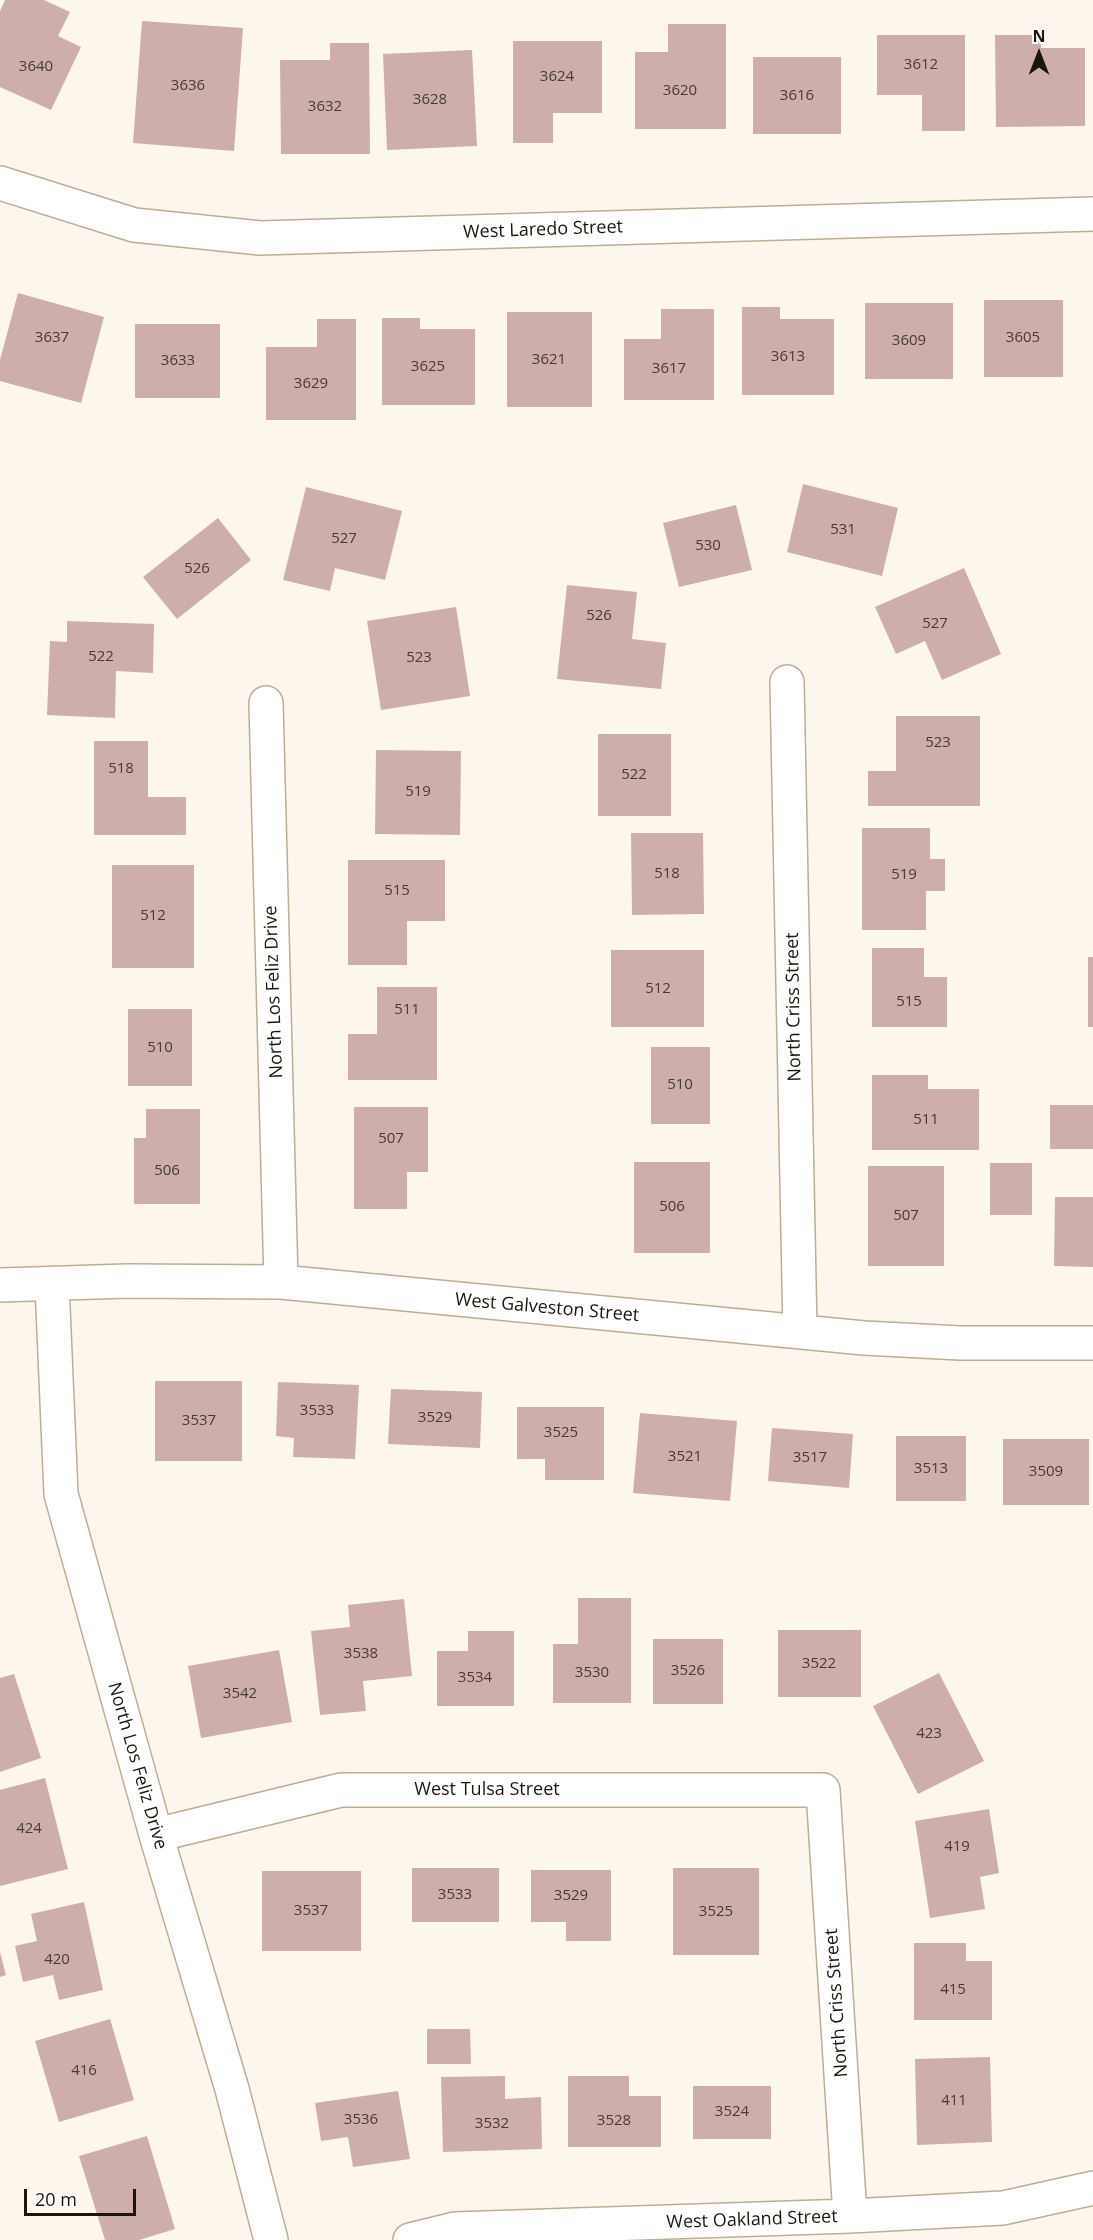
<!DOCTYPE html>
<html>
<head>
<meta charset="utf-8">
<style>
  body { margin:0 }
  #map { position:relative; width:1093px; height:2240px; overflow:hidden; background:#fdf6ec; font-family:"Open Sans",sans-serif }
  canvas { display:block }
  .north { position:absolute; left:1009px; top:24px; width:60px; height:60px; -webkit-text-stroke:4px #fff; paint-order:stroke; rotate:0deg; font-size:16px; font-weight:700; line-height:24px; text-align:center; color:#1b150c }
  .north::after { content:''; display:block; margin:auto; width:21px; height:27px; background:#1b150c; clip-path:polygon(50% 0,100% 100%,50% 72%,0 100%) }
  .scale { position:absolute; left:24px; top:2189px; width:112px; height:27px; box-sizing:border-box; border:3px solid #1b150c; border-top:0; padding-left:8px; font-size:18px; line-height:21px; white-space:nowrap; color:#1b150c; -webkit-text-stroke:4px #fff; paint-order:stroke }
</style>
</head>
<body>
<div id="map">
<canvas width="1093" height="2240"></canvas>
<div class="north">N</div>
<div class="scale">20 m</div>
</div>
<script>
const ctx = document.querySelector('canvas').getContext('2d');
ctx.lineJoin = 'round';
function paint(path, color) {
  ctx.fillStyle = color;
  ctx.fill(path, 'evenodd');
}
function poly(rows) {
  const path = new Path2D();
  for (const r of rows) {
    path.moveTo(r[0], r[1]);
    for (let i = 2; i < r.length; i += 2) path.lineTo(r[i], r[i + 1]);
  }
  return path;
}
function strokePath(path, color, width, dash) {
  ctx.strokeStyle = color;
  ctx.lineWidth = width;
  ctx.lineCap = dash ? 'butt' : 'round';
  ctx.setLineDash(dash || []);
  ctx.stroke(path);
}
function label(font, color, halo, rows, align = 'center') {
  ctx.font = font + ' "Open Sans",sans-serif';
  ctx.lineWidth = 6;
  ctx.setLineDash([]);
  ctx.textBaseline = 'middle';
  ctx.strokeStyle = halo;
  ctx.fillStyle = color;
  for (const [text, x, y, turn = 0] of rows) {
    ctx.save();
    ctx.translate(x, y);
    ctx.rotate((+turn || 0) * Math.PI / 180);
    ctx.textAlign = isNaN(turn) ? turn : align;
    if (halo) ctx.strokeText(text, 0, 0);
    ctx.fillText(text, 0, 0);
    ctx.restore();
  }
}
const building = poly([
  [5,0,44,0,70,12,58,36,81,47,51,110,0,87,0,11],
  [142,21,243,28,234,151,133,143],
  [668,24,726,24,726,129,635,129,635,52,668,52],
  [877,35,965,35,965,131,922,131,922,95,877,95],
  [995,35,1041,35,1041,48,1085,48,1085,126,996,127],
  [513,41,602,41,602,113,553,113,553,143,513,143],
  [330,43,369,43,370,154,281,154,280,60,330,60],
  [472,50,477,146,387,150,383,54],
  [753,57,841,57,841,134,753,134],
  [18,293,104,317,81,403,0,381,0,360],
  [984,300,1063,300,1063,377,984,377],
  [865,303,953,303,953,379,865,379],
  [742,307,780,307,780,319,834,319,834,395,742,395],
  [661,309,714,309,714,400,624,400,624,339,661,339],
  [507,312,592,312,592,407,507,407],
  [382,318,420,318,420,329,475,329,475,405,382,405],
  [317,319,356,319,356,420,266,420,266,347,317,347],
  [135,324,220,324,220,398,135,398],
  [803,484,898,508,882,576,787,552],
  [306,487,402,511,385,580,335,568,330,591,283,580],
  [736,505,752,570,679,587,663,523],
  [218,518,251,560,177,619,143,577],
  [964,568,1001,654,942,680,925,641,896,654,875,607],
  [567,585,637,592,632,639,666,643,661,689,557,679],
  [456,607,470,696,381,710,367,621],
  [67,621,154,624,153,673,116,671,115,718,47,715,50,641,67,642],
  [896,716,980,716,980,806,868,806,868,771,896,771],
  [598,734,671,734,671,816,598,816],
  [94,741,148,741,148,797,186,797,186,835,94,835],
  [376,750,461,751,460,835,375,834],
  [862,828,930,828,930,859,945,859,945,891,926,891,926,930,862,930],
  [631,833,703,833,704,914,632,915],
  [348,860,445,860,445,921,407,921,407,965,348,965],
  [112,865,194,865,194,968,112,968],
  [872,948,924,948,924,977,947,977,947,1027,872,1027],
  [611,950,704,950,704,1027,611,1027],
  [1088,957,1093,957,1093,1027,1088,1027],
  [377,987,437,987,437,1080,348,1080,348,1034,377,1034],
  [128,1009,192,1009,192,1086,128,1086],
  [651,1047,710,1047,710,1124,651,1124],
  [872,1075,928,1075,928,1089,979,1089,979,1150,872,1150],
  [1050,1105,1093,1105,1093,1149,1050,1149],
  [354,1107,428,1107,428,1172,407,1172,407,1209,354,1209],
  [146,1109,200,1109,200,1204,134,1204,134,1138,146,1138],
  [634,1162,710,1162,710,1253,634,1253],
  [990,1163,1032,1163,1032,1215,990,1215],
  [868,1166,944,1166,944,1266,868,1266],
  [1055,1197,1093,1197,1093,1267,1054,1266],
  [155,1381,242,1381,242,1461,155,1461],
  [278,1382,359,1385,355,1459,293,1457,294,1438,276,1436],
  [391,1389,482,1392,480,1448,388,1444],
  [517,1407,604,1407,604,1480,545,1480,545,1459,517,1459],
  [640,1413,737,1421,730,1501,633,1493],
  [772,1428,853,1434,849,1488,768,1481],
  [896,1436,966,1436,966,1501,896,1501],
  [1003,1439,1089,1439,1089,1505,1003,1505],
  [578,1598,631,1598,631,1703,553,1703,553,1644,578,1644],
  [404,1599,412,1676,363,1681,366,1711,320,1715,311,1631,350,1627,348,1605],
  [778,1630,861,1630,861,1697,778,1697],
  [468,1631,514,1631,514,1706,437,1706,437,1651,468,1651],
  [653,1639,723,1639,723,1704,653,1704],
  [279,1650,292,1722,201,1738,188,1666],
  [939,1673,984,1761,918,1794,873,1706],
  [14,1674,41,1758,0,1772,0,1678],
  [45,1778,68,1869,0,1886,0,1790],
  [989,1809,999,1873,980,1877,985,1909,930,1918,915,1821],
  [412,1868,499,1868,499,1922,412,1922],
  [673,1868,759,1868,759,1955,673,1955],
  [531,1870,611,1870,611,1941,566,1941,566,1922,531,1922],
  [262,1871,361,1871,361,1951,262,1951],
  [84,1902,103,1990,59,2000,53,1975,23,1982,15,1946,37,1941,31,1914],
  [914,1943,966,1943,966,1961,992,1961,992,2020,914,2020],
  [0,1952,6,1975,0,1977],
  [110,2019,134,2100,59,2122,35,2041],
  [427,2029,470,2029,471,2064,427,2064],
  [990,2057,992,2142,917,2145,915,2059],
  [505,2076,505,2099,541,2097,542,2149,443,2152,441,2077],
  [568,2076,629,2076,629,2096,661,2096,661,2147,568,2147],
  [693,2086,771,2086,771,2139,693,2139],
  [398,2091,410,2159,353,2167,348,2137,321,2141,315,2103],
  [147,2136,175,2229,139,2240,105,2240,79,2156]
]);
const street = poly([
  [0,183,134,225,260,238,1093,214],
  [787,682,800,1332],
  [266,703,281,1282],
  [52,1284,61,1494,156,1835,232,2089,271,2240],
  [0,1285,127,1281,281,1282,864,1338,960,1343,1093,1343],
  [156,1835,341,1790,823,1790,850,2216],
  [410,2240,455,2229,850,2216,1003,2208,1093,2188]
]);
const numberNames = [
  ["3612",921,65],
  ["3640",36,67],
  ["3624",557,77],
  ["3636",188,86],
  ["3620",680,91],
  ["3616",797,96],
  ["3628",430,100],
  ["3632",325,107],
  ["3637",52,338],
  ["3605",1023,338],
  ["3609",909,341],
  ["3613",788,357],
  ["3621",549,360],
  ["3633",178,361],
  ["3625",428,367],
  ["3617",669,369],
  ["3629",311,384],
  ["531",843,530],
  ["527",344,539],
  ["530",708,546],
  ["526",197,569],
  ["526",599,616],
  ["527",935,624],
  ["522",101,657],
  ["523",419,658],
  ["523",938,743],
  ["518",121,769],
  ["522",634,775],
  ["519",418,792],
  ["518",667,874],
  ["519",904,875],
  ["515",397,891],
  ["512",153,916],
  ["512",658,989],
  ["515",909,1002],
  ["511",407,1010],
  ["510",160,1048],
  ["510",680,1085],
  ["511",926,1120],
  ["507",391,1139],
  ["506",167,1171],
  ["506",672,1207],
  ["507",906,1216],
  ["3533",317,1411],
  ["3529",435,1418],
  ["3537",199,1421],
  ["3525",561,1433],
  ["3521",685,1457],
  ["3517",810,1458],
  ["3513",931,1469],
  ["3509",1046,1472],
  ["3538",361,1654],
  ["3522",819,1664],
  ["3526",688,1671],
  ["3530",592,1673],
  ["3534",475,1678],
  ["3542",240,1694],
  ["423",929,1734],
  ["424",29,1829],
  ["419",957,1847],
  ["3533",455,1895],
  ["3529",571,1896],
  ["3537",311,1911],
  ["3525",716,1912],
  ["420",57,1960],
  ["415",953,1990],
  ["416",84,2071],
  ["411",954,2101],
  ["3524",732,2112],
  ["3536",361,2120],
  ["3528",614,2121],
  ["3532",492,2124]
];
const streetNames = [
  ["West Laredo Street",543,230,-2],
  ["North Los Feliz Drive",274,992,-92],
  ["North Criss Street",794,1007,-91],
  ["West Galveston Street",547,1308,5],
  ["North Los Feliz Drive",137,1766,74],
  ["West Tulsa Street",487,1790],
  ["North Criss Street",837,2003,-94],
  ["West Oakland Street",752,2220,-2]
];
paint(building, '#ceaeaa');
strokePath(street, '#bdad95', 36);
strokePath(street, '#fff', 33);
label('15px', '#483b34', null, numberNames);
label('18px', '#1b150c', '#fff', streetNames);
</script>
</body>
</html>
